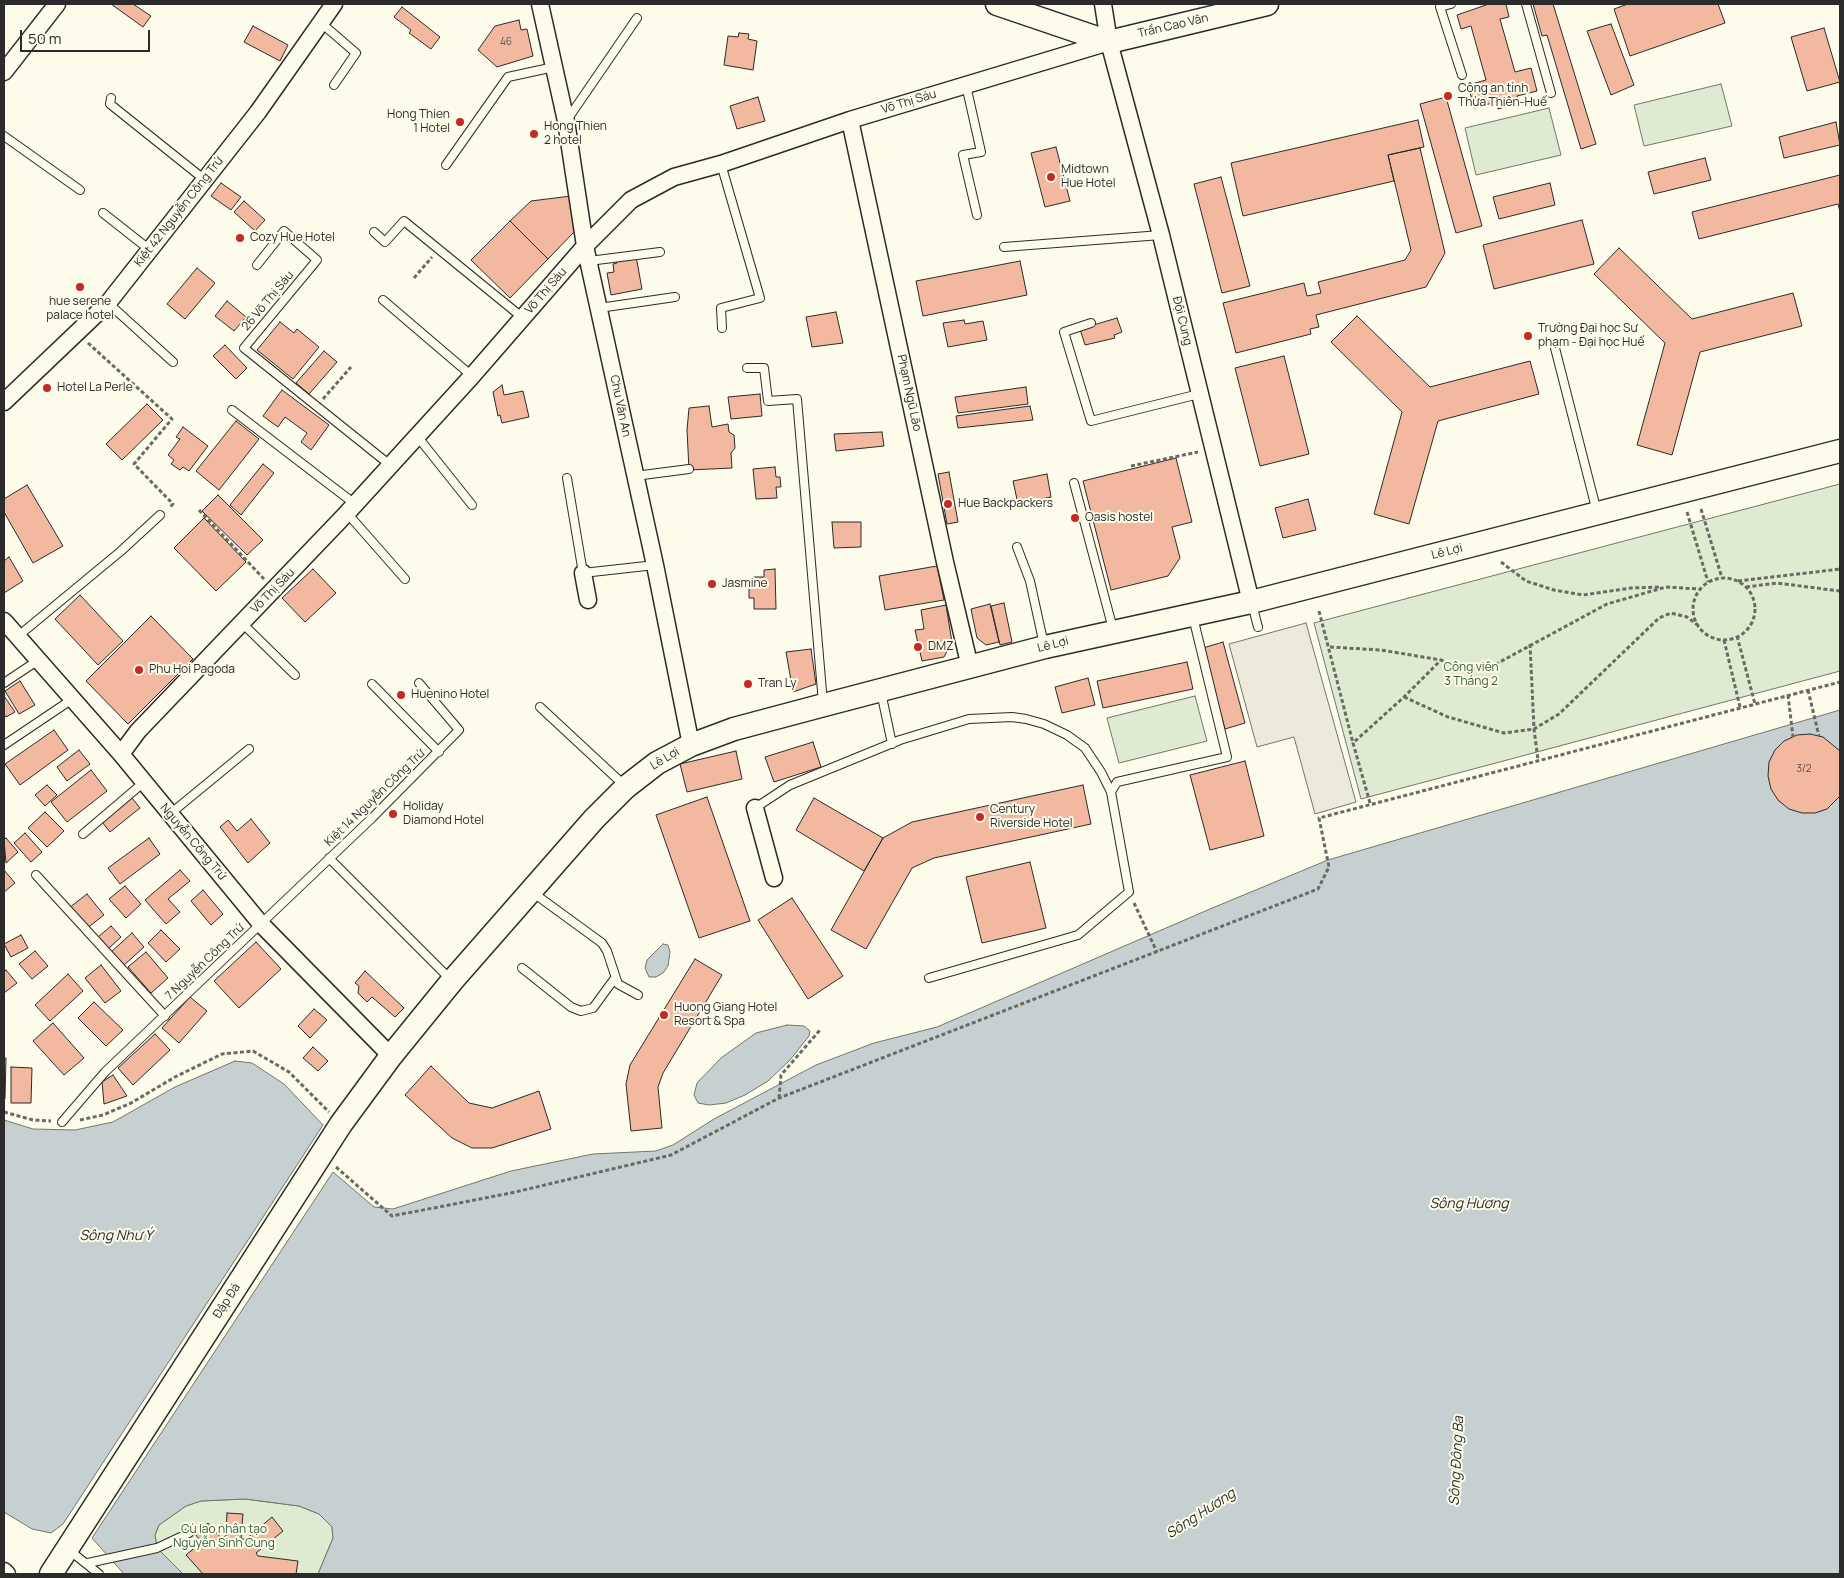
<!DOCTYPE html>
<html>
<head>
<meta charset="utf-8">
<style>
  body { margin:0 }
  #map { position:relative; width:1844px; height:1578px; overflow:hidden; background:#fdfbea; font-family:Manrope,sans-serif }
  canvas { display:block }
  .frame { position:absolute; inset:0; border:5px solid #2b2b2b; pointer-events:none }
  .scale { position:absolute; left:20px; top:30px; width:130px; height:22px; box-sizing:border-box; border:2px solid #2b2b2b; border-top:0; padding-left:6px; font-size:15px; line-height:18px; white-space:nowrap; color:#2b2b2b; -webkit-text-stroke:4px #fdfbea; paint-order:stroke }
</style>
</head>
<body>
<div id="map">
<canvas width="1844" height="1578"></canvas>
<div class="frame"></div>
<div class="scale">50 m</div>
</div>
<script>
const ctx = document.querySelector('canvas').getContext('2d');
ctx.lineJoin = 'round';
function paint(path, color) {
  ctx.fillStyle = color;
  ctx.fill(path, 'evenodd');
}
function poly(rows) {
  const path = new Path2D();
  for (const r of rows) {
    if (r.length === 3) {
      path.moveTo(r[0] + r[2], r[1]);
      path.arc(r[0], r[1], r[2], 0, 2 * Math.PI);
      continue;
    }
    path.moveTo(r[0], r[1]);
    for (let i = 2; i < r.length; i += 2) path.lineTo(r[i], r[i + 1]);
  }
  return path;
}
function strokePath(path, color, width, dash) {
  ctx.strokeStyle = color;
  ctx.lineWidth = width;
  ctx.lineCap = dash ? 'butt' : 'round';
  ctx.setLineDash(dash || []);
  ctx.stroke(path);
}
function label(font, color, halo, rows, align = 'center') {
  ctx.font = font + ' Manrope,sans-serif';
  ctx.lineWidth = 4;
  ctx.setLineDash([]);
  ctx.textBaseline = 'middle';
  ctx.strokeStyle = halo;
  ctx.fillStyle = color;
  for (const [text, x, y, turn = 0] of rows) {
    ctx.save();
    ctx.translate(x, y);
    ctx.rotate((+turn || 0) * Math.PI / 180);
    ctx.textAlign = isNaN(turn) ? turn : align;
    if (halo) ctx.strokeText(text, 0, 0);
    ctx.fillText(text, 0, 0);
    ctx.restore();
  }
}
const green = poly([
  [1721,84,1732,126,1644,146,1634,105,1721,84],
  [1549,108,1561,155,1476,175,1465,128,1549,108],
  [1840,484,1840,671,1361,799,1314,623,1840,484],
  [1195,696,1207,741,1119,763,1107,718,1195,696],
  [245,1499,299,1506,319,1514,332,1527,333,1538,318,1574,183,1574,157,1548,155,1535,159,1525,186,1506,201,1501,245,1499]
]);
const parking = poly([
  [1306,623,1356,802,1315,814,1294,737,1257,747,1229,644,1306,623]
]);
const water = poly([
  [1840,710,1840,1574,318,1574,333,1538,332,1527,319,1514,299,1506,245,1499,201,1501,186,1506,159,1525,155,1535,157,1548,183,1574,124,1574,92,1538,333,1172,374,1207,393,1209,511,1171,593,1154,656,1151,673,1145,714,1119,816,1065,874,1043,937,1027,1210,909,1328,860,1840,710],
  [663,944,668,945,670,952,668,966,663,973,656,977,649,977,645,968,647,960,663,944],
  [787,1025,804,1026,810,1031,809,1036,790,1060,768,1081,745,1095,726,1103,709,1105,698,1103,694,1095,697,1083,721,1058,756,1033,787,1025],
  [235,1061,252,1063,284,1084,323,1125,63,1524,51,1533,32,1529,4,1512,4,1120,33,1129,75,1130,113,1122,175,1087,235,1061]
]);
const building = poly([
  [111,4,133,4,151,16,143,27,111,4],
  [1489,4,1506,4,1509,17,1500,19,1515,72,1531,68,1537,91,1517,96,1519,103,1498,109,1496,102,1474,108,1468,85,1486,80,1471,26,1461,29,1457,15,1489,4],
  [1533,4,1553,4,1596,144,1581,149,1547,35,1542,36,1533,4],
  [1628,4,1718,4,1725,23,1630,56,1614,9,1628,4],
  [402,7,440,37,431,49,409,33,411,30,394,17,402,7],
  [519,20,521,30,527,29,533,56,497,67,478,50,495,26,519,20],
  [1611,24,1634,85,1611,95,1587,31,1611,24],
  [253,26,288,45,280,61,244,42,253,26],
  [1824,28,1840,82,1807,91,1791,37,1824,28],
  [739,33,749,34,748,39,757,41,753,70,724,65,728,36,738,37,739,33],
  [758,97,765,121,737,129,730,106,758,97],
  [1446,97,1482,226,1456,233,1420,104,1446,97],
  [1418,120,1424,147,1388,155,1394,181,1243,216,1231,163,1418,120],
  [1836,122,1840,145,1784,158,1779,137,1836,122],
  [1056,147,1070,201,1045,207,1031,153,1056,147],
  [1420,148,1445,253,1426,287,1316,315,1319,327,1310,329,1311,334,1236,353,1223,303,1304,283,1307,296,1321,293,1318,282,1405,260,1411,250,1388,155,1420,148],
  [1705,158,1711,180,1654,194,1648,172,1705,158],
  [1840,175,1840,212,1838,204,1699,239,1692,212,1840,175],
  [1221,177,1250,286,1222,293,1194,184,1221,177],
  [221,183,241,197,231,210,211,196,221,183],
  [1550,183,1555,205,1499,219,1493,197,1550,183],
  [571,196,574,232,548,259,510,221,531,201,571,196],
  [244,201,265,220,255,231,234,212,244,201],
  [1582,220,1594,264,1494,289,1483,245,1582,220],
  [510,221,548,259,510,298,471,260,510,221],
  [1619,248,1692,319,1793,293,1802,326,1700,352,1672,455,1637,445,1665,343,1594,274,1619,248],
  [636,256,642,289,611,295,607,273,614,272,613,264,617,263,616,260,636,256],
  [1020,261,1027,295,923,316,916,281,1020,261],
  [197,268,215,283,185,319,167,304,197,268],
  [227,301,246,317,234,331,215,316,227,301],
  [836,312,843,343,812,347,806,317,836,312],
  [1357,316,1430,387,1530,361,1539,394,1438,421,1409,524,1374,514,1402,412,1331,342,1357,316],
  [1117,318,1122,332,1114,335,1115,338,1085,345,1080,329,1117,318],
  [964,320,965,324,983,321,987,340,948,347,943,323,964,320],
  [280,322,294,333,297,329,319,347,293,379,257,350,280,322],
  [225,345,247,368,236,379,213,356,225,345],
  [324,351,337,362,309,394,296,383,324,351],
  [1284,356,1309,454,1260,466,1235,368,1284,356],
  [502,385,504,395,523,391,529,417,502,423,500,415,498,416,493,392,502,385],
  [1026,387,1028,404,958,413,955,397,1026,387],
  [282,390,329,425,311,450,301,442,307,433,285,417,278,427,263,416,282,390],
  [760,394,762,416,731,419,728,397,760,394],
  [147,404,163,420,122,460,106,444,147,404],
  [709,406,712,427,728,424,729,432,734,435,735,448,731,453,732,468,689,470,687,430,689,408,709,406],
  [1030,406,1033,420,958,428,956,416,1030,406],
  [236,421,259,439,219,490,196,471,236,421],
  [183,427,208,446,189,471,183,467,180,470,171,464,174,460,168,455,180,439,176,437,183,427],
  [882,432,884,446,836,451,834,434,882,432],
  [1176,458,1192,522,1172,527,1180,558,1168,576,1111,590,1083,481,1176,458],
  [263,464,274,473,241,515,230,505,263,464],
  [775,467,776,477,780,477,781,487,776,487,777,498,756,499,753,469,775,467],
  [949,472,958,522,947,524,938,474,949,472],
  [1047,474,1051,497,1018,504,1013,481,1047,474],
  [27,485,63,546,33,563,4,512,4,499,27,485],
  [218,495,263,540,247,555,202,511,218,495],
  [1308,499,1316,530,1283,538,1275,508,1308,499],
  [204,518,246,562,216,591,174,548,204,518],
  [832,522,861,522,861,547,834,548,832,522],
  [9,557,23,581,4,593,4,561,9,557],
  [937,566,944,600,885,610,879,576,937,566],
  [313,569,336,593,305,622,282,598,313,569],
  [775,569,776,609,754,609,754,598,749,598,749,588,754,587,753,577,764,577,764,570,775,569],
  [80,595,123,641,98,665,55,619,80,595],
  [1004,603,1012,642,1000,645,991,606,1004,603],
  [990,604,999,642,986,645,977,638,971,609,990,604],
  [946,605,952,642,944,657,922,661,915,630,924,629,921,610,946,605],
  [151,616,193,659,128,724,86,681,151,616],
  [1223,642,1245,723,1225,729,1203,648,1223,642],
  [811,649,816,684,793,692,786,652,811,649],
  [1187,662,1193,689,1103,708,1097,681,1187,662],
  [1088,678,1095,705,1062,713,1055,687,1088,678],
  [20,681,35,705,19,714,5,691,20,681],
  [4,696,15,712,6,717,4,714,4,696],
  [54,730,68,750,20,785,5,764,54,730],
  [1810,734,1823,737,1840,751,1840,796,1827,809,1815,813,1802,813,1789,809,1778,800,1771,789,1768,776,1769,762,1775,750,1784,741,1797,735,1810,734],
  [813,742,821,767,774,782,765,757,813,742],
  [79,750,90,764,67,781,57,767,79,750],
  [736,751,742,779,687,792,680,764,736,751],
  [1245,761,1264,836,1210,850,1190,775,1245,761],
  [91,770,107,791,67,822,51,802,91,770],
  [47,785,57,795,45,806,35,795,47,785],
  [1083,785,1091,824,934,858,912,868,866,949,831,930,883,838,912,822,1083,785],
  [707,797,750,921,699,938,656,815,707,797],
  [132,798,140,808,110,832,102,822,132,798],
  [814,798,883,838,864,871,796,830,814,798],
  [45,812,64,831,47,847,28,828,45,812],
  [251,819,270,843,248,863,220,827,228,820,237,831,251,819],
  [25,833,42,852,31,862,14,843,25,833],
  [6,838,18,852,6,863,4,840,6,838],
  [149,838,160,854,120,884,108,868,149,838],
  [1030,862,1046,928,982,943,966,877,1030,862],
  [4,870,15,883,4,892,4,870],
  [180,870,190,881,168,899,180,912,166,924,145,900,180,870],
  [125,886,141,904,126,918,109,899,125,886],
  [203,890,223,914,211,925,191,901,203,890],
  [87,894,104,915,86,929,69,908,87,894],
  [792,898,843,976,808,999,758,920,792,898],
  [111,926,121,937,108,949,98,937,111,926],
  [161,930,180,949,166,962,148,943,161,930],
  [132,933,144,947,123,966,111,952,132,933],
  [21,935,28,948,11,957,4,944,21,935],
  [256,942,281,969,239,1008,214,981,256,942],
  [35,951,48,966,32,979,19,964,35,951],
  [146,952,168,978,151,993,128,967,146,952],
  [695,959,722,975,663,1073,658,1087,662,1128,631,1131,626,1084,630,1065,695,959],
  [101,965,121,991,105,1003,85,978,101,965],
  [6,970,17,983,4,993,4,972,6,970],
  [365,971,404,1008,395,1017,372,997,367,1002,358,993,359,986,355,983,365,971],
  [68,974,83,991,50,1021,35,1005,68,974],
  [190,997,207,1011,179,1043,162,1028,190,997],
  [94,1002,123,1030,106,1046,78,1018,94,1002],
  [314,1009,327,1020,310,1038,298,1026,314,1009],
  [53,1023,84,1058,64,1075,33,1041,53,1023],
  [155,1034,170,1050,133,1085,118,1068,155,1034],
  [313,1047,328,1061,318,1071,303,1058,313,1047],
  [4,1058,6,1058,5,1099,4,1099,4,1058],
  [431,1066,469,1103,492,1108,539,1091,551,1129,492,1148,472,1148,452,1138,405,1095,431,1066],
  [11,1067,32,1068,31,1103,11,1103,11,1067],
  [113,1075,127,1096,104,1104,102,1082,113,1075],
  [227,1513,243,1514,241,1538,245,1540,272,1517,283,1531,256,1553,258,1556,298,1561,296,1574,203,1574,186,1555,202,1542,195,1534,208,1523,221,1538,226,1536,227,1513]
]);
const path = poly([
  [414,278,432,257],
  [88,343,172,419,134,464,173,504,169,508],
  [323,399,351,367],
  [1131,466,1198,452],
  [1701,509,1722,578],
  [199,510,264,579],
  [1687,512,1708,582],
  [1501,562,1526,581,1554,590,1583,595,1631,588,1661,587],
  [1724,609,31],
  [1738,581,1840,569],
  [1746,587,1777,583,1840,591],
  [1319,611,1353,743],
  [1737,636,1755,704],
  [1724,640,1740,707],
  [1530,644,1534,729,1538,760],
  [1330,647,1381,650,1441,660,1465,668,1485,670,1607,604,1666,587,1700,589],
  [1808,690,1819,736],
  [1788,695,1793,737],
  [1404,697,1448,717,1504,733,1534,729,1559,714,1659,618,1671,613,1687,617,1699,626],
  [1370,803,1353,743,1404,697,1441,660],
  [1134,903,1157,952],
  [779,1098,781,1075,820,1030],
  [4,1112,33,1120,51,1121],
  [80,1120,103,1115,131,1103,175,1077,222,1054,253,1051,289,1072,329,1112],
  [336,1167,392,1216,511,1193,671,1155,779,1098,1318,889,1329,867,1319,818,1840,682]
]);
const lane = poly([
  [1451,4,1440,7,1462,75],
  [1526,4,1551,93],
  [320,22,356,53,334,85],
  [966,85,981,152,963,155,977,215],
  [111,98,110,104,205,180],
  [567,120,637,18],
  [4,136,80,190],
  [721,164,760,298,721,308,722,328],
  [446,165,508,77,554,67],
  [103,213,150,250],
  [374,232,385,242,404,221,523,318],
  [1004,247,1161,235],
  [589,261,660,252],
  [257,265,284,231,317,260,244,348,390,465],
  [383,300,472,376],
  [108,303,173,362],
  [599,308,675,297],
  [1091,323,1064,332,1091,421,1199,394],
  [1555,348,1597,512],
  [747,368,764,368,768,401,797,399,823,703],
  [232,410,355,504],
  [417,436,472,505],
  [635,476,689,469],
  [567,478,583,573,655,565],
  [1074,483,1113,629],
  [347,513,405,579],
  [1017,547,1030,581,1044,645],
  [1252,604,1258,627],
  [242,623,295,675],
  [17,637,121,551,160,515],
  [4,683,37,661],
  [372,684,439,752],
  [881,692,892,744],
  [540,707,625,786],
  [4,745,71,700],
  [1111,792,1117,782,1227,757,1193,617],
  [755,808,790,785,900,740,969,719,1012,717,1026,719,1044,724,1067,735,1085,748,1101,772,1111,792,1129,892,1078,935,929,978],
  [170,814,249,749],
  [83,834,143,783],
  [329,858,450,979],
  [36,875,165,1016],
  [532,892,602,943,607,951,618,984,638,995],
  [522,968,571,1007,581,1011,593,1008,615,978],
  [62,1122,105,1072,372,818,459,730,419,683],
  [69,1550,99,1574],
  [88,1563,157,1548,189,1533]
]);
const street = poly([
  [540,4,566,121,585,246,655,565,691,745],
  [1103,4,1109,42,1161,235,1251,602],
  [4,72,57,4],
  [850,120,945,562,970,667],
  [4,402,108,303,258,112,334,4],
  [583,573,588,600],
  [4,621,121,754,261,924,391,1056],
  [121,754,138,731,347,513,472,376,585,246,631,200,674,177,721,164,850,120,1109,42],
  [755,808,774,878],
  [4,1571,7,1574]
]);
const secondary = poly([
  [997,4,1109,42,1267,4],
  [51,1574,341,1124,391,1056,452,981,594,819,626,787,657,763,691,745,734,729,824,705,1045,647,1251,602,1840,451]
]);
const markers = [
  [1448,96,5,"#c62828"],
  [460,122,5,"#c62828"],
  [534,134,5,"#c62828"],
  [1051,177,5,"#c62828"],
  [240,238,5,"#c62828"],
  [80,287,5,"#c62828"],
  [1528,336,5,"#c62828"],
  [47,388,5,"#c62828"],
  [948,504,5,"#c62828"],
  [1075,518,5,"#c62828"],
  [712,584,5,"#c62828"],
  [918,647,5,"#c62828"],
  [139,670,5,"#c62828"],
  [748,684,5,"#c62828"],
  [401,695,5,"#c62828"],
  [393,814,5,"#c62828"],
  [980,817,5,"#c62828"],
  [664,1015,5,"#c62828"]
];
const numberNames = [
  ["46",506,42],
  ["3/2",1804,769]
];
const streetNames = [
  ["Trần Cao Vân",1173,26,-13],
  ["Võ Thị Sáu",909,102,-17],
  ["Kiệt 42 Nguyễn Công Trứ",179,212,-52],
  ["Võ Thị Sáu",546,291,-49],
  ["26 Võ Thị Sáu",268,301,-50],
  ["Đội Cung",1182,321,76],
  ["Phạm Ngũ Lão",909,393,78],
  ["Chu Văn An",620,406,78],
  ["Lê Lợi",1447,552,-14],
  ["Võ Thị Sáu",273,591,-46],
  ["Lê Lợi",1053,645,-14],
  ["Lê Lợi",665,759,-31],
  ["Kiệt 14 Nguyễn Công Trứ",375,798,-44],
  ["Nguyễn Công Trứ",193,842,50],
  ["7 Nguyễn Công Trứ",205,962,-44],
  ["Đập Đá",227,1301,-57]
];
const poiNames = [
  ["Công an tỉnh",1458,89],
  ["Thừa Thiên-Huế",1458,103],
  ["Hong Thien",450,115,"right"],
  ["1 Hotel",450,129,"right"],
  ["Hong Thien",544,127],
  ["2 hotel",544,141],
  ["Midtown",1061,170],
  ["Hue Hotel",1061,184],
  ["Cozy Hue Hotel",250,238],
  ["hue serene",80,302,"center"],
  ["palace hotel",80,316,"center"],
  ["Trường Đại học Sư",1538,329],
  ["phạm - Đại học Huế",1538,343],
  ["Hotel La Perle",57,388],
  ["Hue Backpackers",958,504],
  ["Oasis hostel",1085,518],
  ["Jasmine",722,584],
  ["DMZ",928,647],
  ["Phu Hoi Pagoda",149,670],
  ["Tran Ly",758,684],
  ["Huenino Hotel",411,695],
  ["Holiday",403,807],
  ["Diamond Hotel",403,821],
  ["Century",990,810],
  ["Riverside Hotel",990,824],
  ["Huong Giang Hotel",674,1008],
  ["Resort & Spa",674,1022]
];
const parkNames = [
  ["Công viên",1471,668],
  ["3 Tháng 2",1471,682],
  ["Cù lao nhân tạo",224,1530],
  ["Nguyễn Sinh Cung",224,1544]
];
const waterNames = [
  ["Sông Hương",1469,1204],
  ["Sông Như Ý",116,1236],
  ["Sông Đông Ba",1457,1461,-87],
  ["Sông Hương",1201,1514,-33]
];
paint(green, '#deebd1');
strokePath(green, '#74746e', 1);
paint(parking, '#eceadb');
strokePath(parking, '#74746e', 1);
paint(water, '#c7d0d0');
strokePath(water, '#74746e', 1);
paint(building, '#f2b8a0');
strokePath(building, '#2b2b2b', 1);
strokePath(lane, '#2b2b2b', 10);
strokePath(street, '#2b2b2b', 19);
strokePath(secondary, '#2b2b2b', 25);
strokePath(path, '#6a6964', 3, [4, 2.5]);
strokePath(lane, '#fdfbea', 8);
strokePath(street, '#fdfbea', 16);
strokePath(secondary, '#fdfbea', 22);
for (const [x, y, r, color] of markers) {
  const dot = new Path2D();
  dot.arc(x, y, r, 0, 2 * Math.PI);
  ctx.fillStyle = color;
  ctx.fill(dot);
  strokePath(dot, '#fdfbea', 2);
}
label('10px', '#5d4e48', null, numberNames);
label('12px', '#2b2b2b', '#fdfbea', streetNames);
label('12px', '#2b2b2b', '#fdfbea', poiNames, 'left');
label('12px', '#34623c', '#fdfbea', parkNames);
label('italic 14px', '#2b2b2b', '#fdfbea', waterNames);
</script>
</body>
</html>
